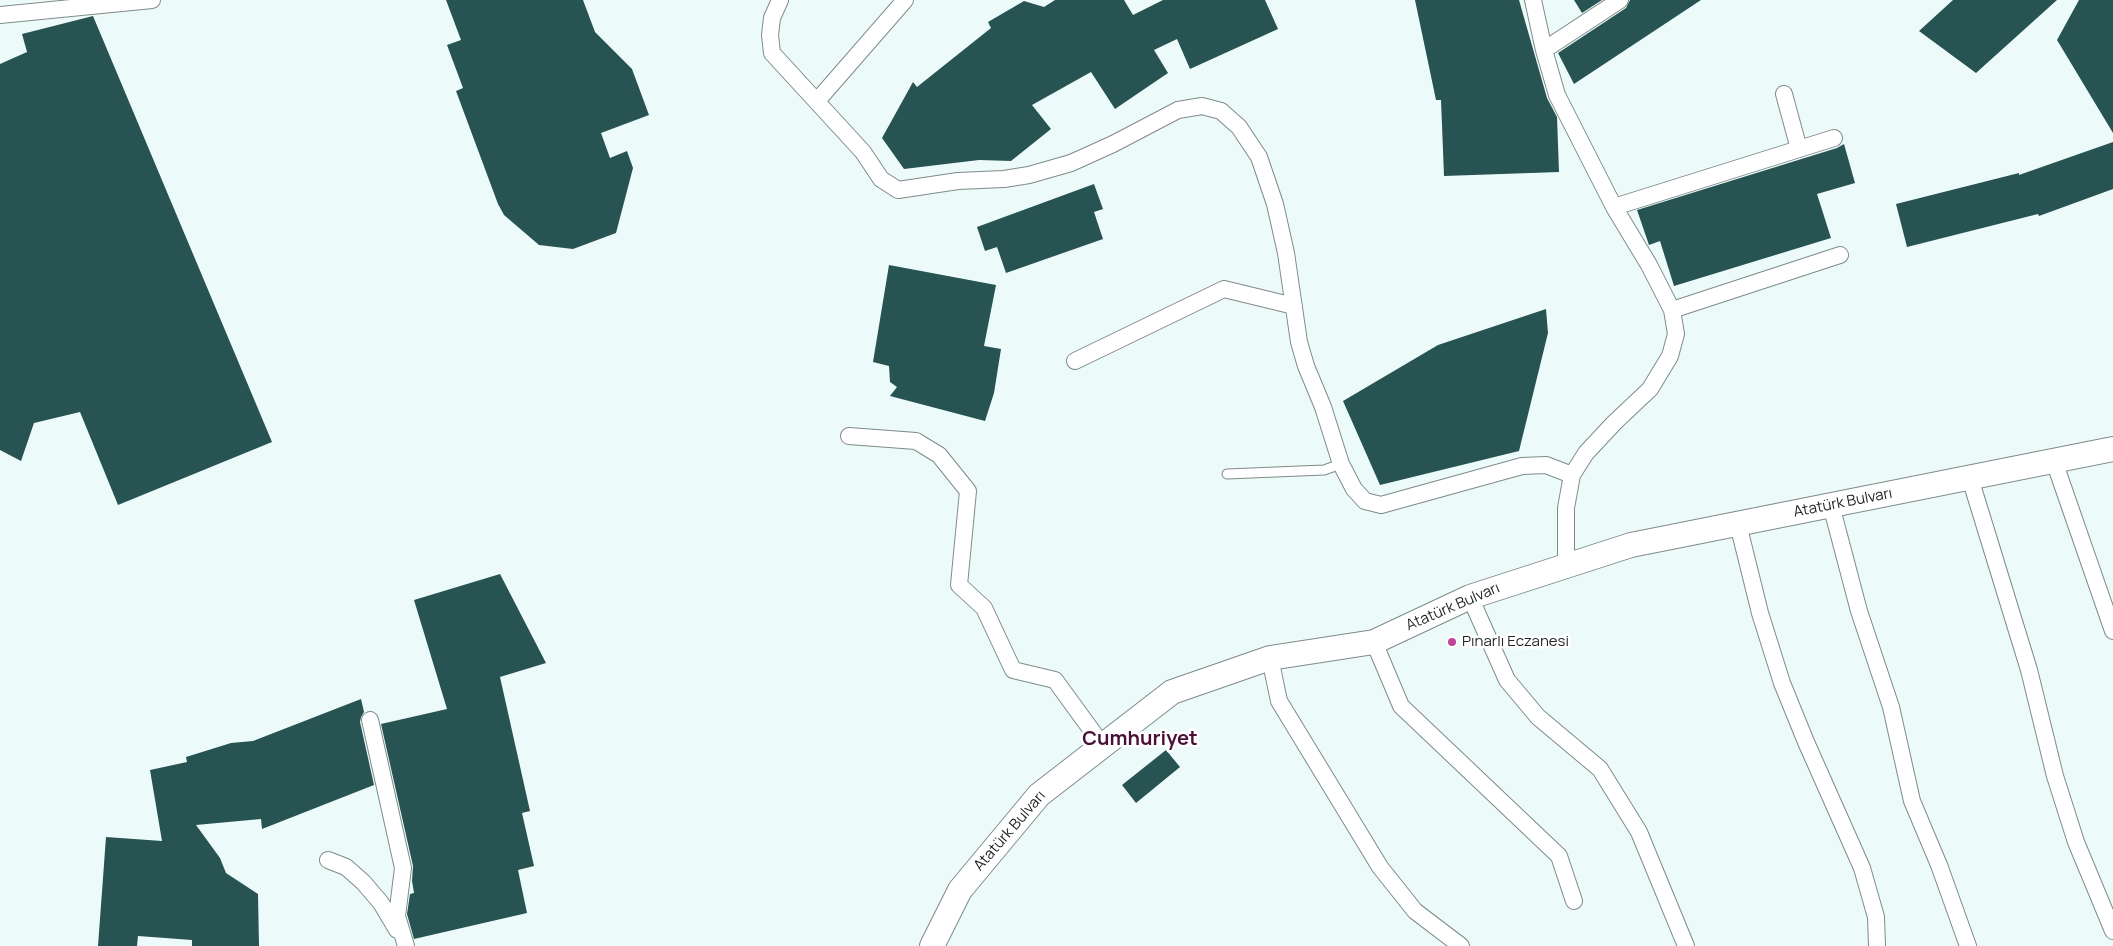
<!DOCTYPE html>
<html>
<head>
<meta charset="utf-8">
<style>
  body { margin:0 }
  canvas { display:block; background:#edfafa }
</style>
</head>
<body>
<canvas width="2113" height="946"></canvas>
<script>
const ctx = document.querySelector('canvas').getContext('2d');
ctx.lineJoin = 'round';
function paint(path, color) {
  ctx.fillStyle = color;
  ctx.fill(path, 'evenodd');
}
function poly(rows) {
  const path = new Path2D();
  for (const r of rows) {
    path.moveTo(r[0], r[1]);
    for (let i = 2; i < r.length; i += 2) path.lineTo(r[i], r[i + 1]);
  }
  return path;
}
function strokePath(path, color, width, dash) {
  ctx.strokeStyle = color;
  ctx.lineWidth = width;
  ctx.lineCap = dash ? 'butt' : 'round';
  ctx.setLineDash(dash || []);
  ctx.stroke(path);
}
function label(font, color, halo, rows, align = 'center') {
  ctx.font = font + ' Manrope,sans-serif';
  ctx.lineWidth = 5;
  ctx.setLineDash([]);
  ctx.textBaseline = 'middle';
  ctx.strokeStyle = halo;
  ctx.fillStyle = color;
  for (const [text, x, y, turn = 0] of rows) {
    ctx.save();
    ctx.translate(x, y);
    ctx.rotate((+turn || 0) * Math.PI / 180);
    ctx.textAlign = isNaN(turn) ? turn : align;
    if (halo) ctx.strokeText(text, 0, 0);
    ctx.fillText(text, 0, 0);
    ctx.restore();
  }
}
const building = poly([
  [446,0,583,0,595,32,632,69,649,115,601,133,610,158,627,151,633,168,616,233,573,249,539,245,504,215,498,204,456,91,463,88,447,45,461,40],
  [1055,0,1124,0,1133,15,1163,0,1265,0,1278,29,1190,69,1177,39,1154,50,1168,73,1115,109,1091,72,1032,105,1051,129,1011,161,979,160,904,169,882,138,913,82,917,87,991,28,988,22,1024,1,1044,7],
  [1415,0,1519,0,1547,98,1557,117,1559,172,1444,176,1441,100,1436,100],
  [1574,0,1602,0,1582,13],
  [1630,0,1701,0,1574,84,1558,53,1626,8],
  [1953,0,2057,0,1976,73,1919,31],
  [2079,0,2113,0,2113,133,2057,40],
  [93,16,272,442,118,505,80,412,34,423,21,461,0,450,0,64,27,52,22,34],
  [2113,142,2113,189,2039,216,2038,214,1907,247,1896,204,2019,173,2019,175],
  [1844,144,1855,183,1817,194,1831,238,1674,286,1660,241,1649,245,1637,210,1837,148],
  [1094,184,1103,209,1094,212,1103,239,1006,273,997,247,985,251,977,227],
  [889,265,996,285,984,346,1001,349,994,393,985,421,890,396,897,387,890,382,889,366,873,362],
  [1546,309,1548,333,1519,451,1380,485,1343,401,1438,345],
  [500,574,546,663,500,677,530,811,522,813,534,866,518,870,527,913,414,939,407,914,410,894,414,893,412,881,413,866,381,724,447,709,414,600],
  [361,699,364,712,361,717,360,722,374,785,262,829,261,819,196,825,220,858,226,873,258,894,259,946,192,946,192,940,138,936,137,946,98,946,106,837,162,841,150,770,187,762,186,757,231,743,253,741],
  [1166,750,1180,767,1136,803,1122,785]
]);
const lane = poly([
  [1227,474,1324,470,1341,464]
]);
const street = poly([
  [780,0,772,18,770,35,772,53,863,152,881,179,898,190,958,181,1004,179,1029,175,1071,163,1113,144,1178,110,1202,106,1221,111,1239,127,1259,157,1275,204,1286,253,1299,342,1306,366,1323,407,1341,464,1354,489,1365,501,1381,505,1522,466,1546,465,1572,475],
  [1533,0,1544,50,1557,95,1614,207,1649,265,1672,310,1676,334,1670,356,1650,389,1614,423,1586,453,1572,475,1566,508,1566,566],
  [0,15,152,0],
  [1544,50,1620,0],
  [1784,94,1799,149],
  [817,101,905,0],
  [1614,207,1834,138],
  [1672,310,1840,255],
  [1075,361,1224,289,1294,306],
  [849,436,916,441,939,455,968,491,959,585,984,608,1013,670,1055,680,1103,746],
  [2054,461,2113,631],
  [1970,478,2029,670,2055,776,2076,842,2113,931],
  [1831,505,1859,611,1891,707,1912,801,1939,865,1968,946],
  [1738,524,1760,613,1782,683,1806,742,1862,868,1876,917,1877,946],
  [1470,597,1507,680,1538,717,1600,769,1639,832,1686,946],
  [1374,642,1401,706,1559,856,1574,901],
  [1270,658,1279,701,1380,867,1415,911,1461,946],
  [370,720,403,868,397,916,406,946],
  [328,860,346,867,363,882,381,903,397,930]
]);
const secondary = poly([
  [932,946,960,890,1039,795,1172,692,1270,658,1374,642,1470,597,1631,545,2113,449]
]);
const markers = [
  [1452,642,5,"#c04597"]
];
const streetNames = [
  ["Atatürk Bulvarı",1843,503,-11],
  ["Atatürk Bulvarı",1453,607,-23],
  ["Atatürk Bulvarı",1010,831,-49]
];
const poiNames = [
  ["Pınarlı Eczanesi",1462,642]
];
const districtNames = [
  ["Cumhuriyet",1140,739]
];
paint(building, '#275352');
strokePath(lane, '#7f8b8a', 11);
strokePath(street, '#7f8b8a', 18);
strokePath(secondary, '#7f8b8a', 26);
strokePath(lane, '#fff', 9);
strokePath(street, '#fff', 16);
strokePath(secondary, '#fff', 24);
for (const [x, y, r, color] of markers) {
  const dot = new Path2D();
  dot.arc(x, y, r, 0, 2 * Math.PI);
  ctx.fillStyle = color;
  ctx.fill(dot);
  strokePath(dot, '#fff', 2);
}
label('15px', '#1f2423', '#fff', streetNames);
label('15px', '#1f2423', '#fff', poiNames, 'left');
label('bold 20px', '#4a0f37', '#fff', districtNames);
</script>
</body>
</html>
